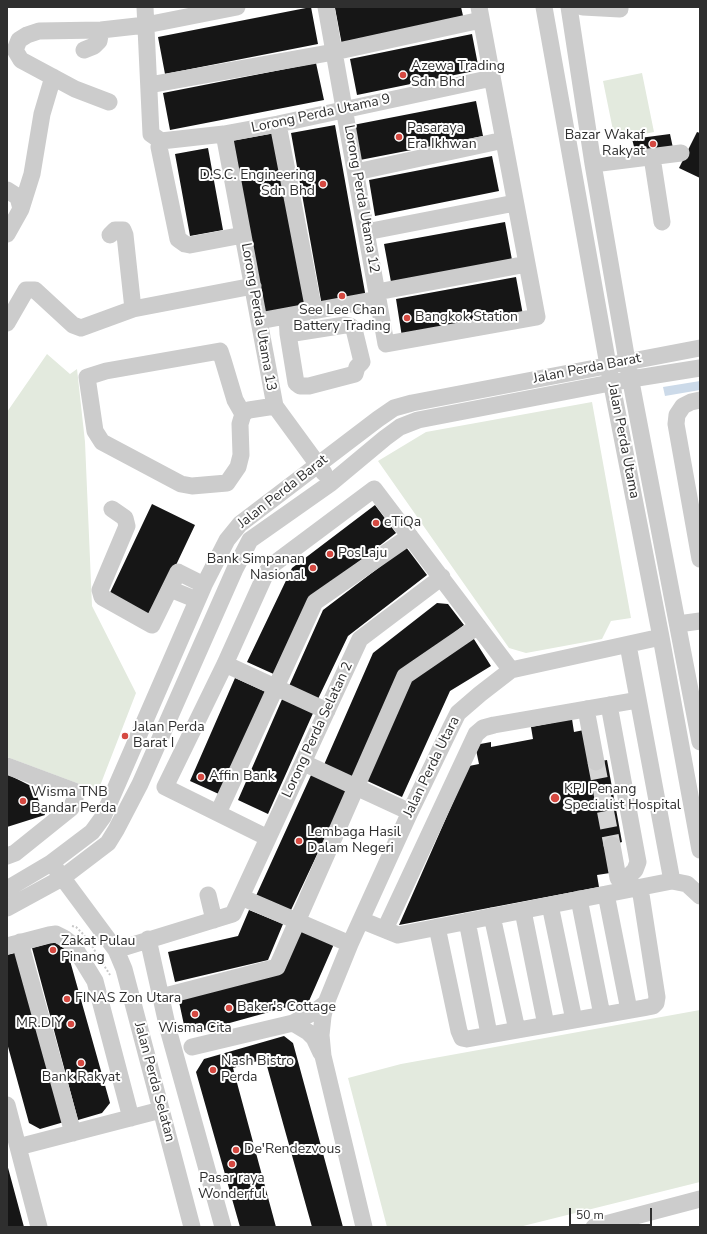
<!DOCTYPE html>
<html>
<head>
<meta charset="utf-8">
<style>
  body { margin:0 }
  #map { position:relative; width:707px; height:1234px; overflow:hidden; background:#fff; font-family:"Nunito Sans",sans-serif }
  canvas { display:block }
  .frame { position:absolute; inset:0; border:8px solid #2f2f2f; pointer-events:none }
  .scale { position:absolute; left:569px; top:1208px; width:83px; height:18px; box-sizing:border-box; border:2px solid #2f2f2f; border-top:0; padding-left:5px; font-size:12px; line-height:14px; white-space:nowrap; color:#2f2f2f; -webkit-text-stroke:3px #fff; paint-order:stroke }
</style>
</head>
<body>
<div id="map">
<canvas width="707" height="1234"></canvas>
<div class="frame"></div>
<div class="scale">50 m</div>
</div>
<script>
const ctx = document.querySelector('canvas').getContext('2d');
ctx.lineJoin = 'round';
function paint(path, color) {
  ctx.fillStyle = color;
  ctx.fill(path, 'evenodd');
}
function poly(rows) {
  const path = new Path2D();
  for (const r of rows) {
    path.moveTo(r[0], r[1]);
    for (let i = 2; i < r.length; i += 2) path.lineTo(r[i], r[i + 1]);
  }
  return path;
}
function strokePath(path, color, width, dash) {
  ctx.strokeStyle = color;
  ctx.lineWidth = width;
  ctx.lineCap = dash ? 'butt' : 'round';
  ctx.setLineDash(dash || []);
  ctx.stroke(path);
}
function label(font, color, halo, rows, align = 'center') {
  ctx.font = font + ' "Nunito Sans",sans-serif';
  ctx.lineWidth = 4;
  ctx.setLineDash([]);
  ctx.textBaseline = 'middle';
  ctx.strokeStyle = halo;
  ctx.fillStyle = color;
  for (const [text, x, y, turn = 0] of rows) {
    ctx.save();
    ctx.translate(x, y);
    ctx.rotate((+turn || 0) * Math.PI / 180);
    ctx.textAlign = isNaN(turn) ? turn : align;
    if (halo) ctx.strokeText(text, 0, 0);
    ctx.fillText(text, 0, 0);
    ctx.restore();
  }
}
const green = poly([
  [642,73,654,132,615,140,603,81],
  [47,354,70,374,77,369,85,442,92,606,136,693,98,791,7,757,7,412],
  [592,402,631,618,611,621,602,639,526,653,509,648,378,461,426,432],
  [700,1010,700,1182,519,1227,387,1227,348,1078,401,1064]
]);
const water = poly([
  [700,381,700,390,665,396,663,387]
]);
const building = poly([
  [311,7,318,44,165,74,158,37],
  [341,7,461,7,464,20,342,45,335,8],
  [472,34,479,70,357,95,350,59],
  [316,63,324,100,170,130,163,93],
  [476,101,483,136,360,160,353,125],
  [335,125,366,298,322,306,291,133],
  [697,132,700,133,700,178,679,168],
  [275,133,306,306,262,314,231,141],
  [670,134,673,148,636,154,632,139],
  [208,148,223,230,190,236,175,154],
  [492,156,499,191,375,216,369,180],
  [505,222,512,260,391,282,384,244],
  [516,277,523,315,402,337,396,299],
  [152,504,195,525,150,620,107,599],
  [375,505,396,533,317,594,278,676,247,662,292,568],
  [406,547,427,575,348,636,317,701,289,686,323,610],
  [437,603,448,604,464,625,402,674,353,779,323,767,373,653],
  [472,636,491,666,450,691,402,797,363,779,411,674],
  [235,678,266,692,221,795,190,781],
  [283,697,314,711,268,814,238,800],
  [572,719,574,732,584,730,590,763,607,760,622,842,612,845,610,873,597,875,599,887,399,925,469,766,479,764,475,745,491,742,491,747,533,739,531,727],
  [312,773,342,785,346,793,291,910,255,898],
  [7,774,33,787,45,815,7,827],
  [249,910,283,924,268,960,175,982,168,952,238,936],
  [301,927,334,944,309,1001,197,1032,184,1025,178,997,283,970],
  [54,942,67,950,110,1103,102,1113,78,1120,32,948],
  [19,952,64,1122,40,1129,29,1123,7,1043,7,955],
  [284,1036,293,1043,343,1227,312,1227,265,1059,233,1068,276,1227,240,1227,196,1072,204,1059],
  [7,1164,24,1227,7,1227]
]);
const minorTunnel = poly([
  [596,762,612,845]
]);
const path = poly([
  [72,926,76,927,85,936],
  [90,943,110,975]
]);
const minor = poly([
  [145,7,151,134,161,141,224,134,278,124,492,78],
  [326,7,386,344,537,317,479,7],
  [544,7,608,365,661,637,700,850],
  [569,7,593,164,627,361,700,742],
  [583,7,620,9,620,7],
  [84,50,94,46,99,41,101,30],
  [149,85,334,52,481,20],
  [109,102,75,89,21,60,15,50,19,40,27,35,39,31,101,30,146,25,237,7],
  [278,124,314,311],
  [224,134,275,406,324,473],
  [161,141,159,147,178,239,185,244,190,245,243,235],
  [652,157,662,222],
  [593,164,681,153],
  [356,172,504,140],
  [7,190,18,197,21,209],
  [366,232,515,203],
  [7,234,21,209,32,174,42,114,53,77],
  [110,235,115,230,123,230,125,235,133,309],
  [377,292,527,264],
  [287,316,288,334,296,383,300,386,309,386,355,374,357,367,362,362,354,329,350,326,345,325,288,334],
  [259,321,378,299],
  [7,323,26,290,35,290,73,325,81,328,133,309,253,286],
  [700,400,691,402,683,406,677,415,676,424,700,559],
  [243,414,235,400,223,360,220,351,106,371,87,377,95,431,102,442,181,484,192,486,227,483,238,467,241,455,240,424,243,414,249,410,275,406],
  [112,509,125,518,127,526,100,590,102,597,152,625,178,572,204,585],
  [170,589,197,600],
  [678,624,700,621],
  [628,645,672,881],
  [225,664,327,711],
  [609,705,638,862,635,870,629,876,618,878,612,845],
  [586,709,596,762],
  [304,763,410,812],
  [7,766,74,791,75,799,71,808,15,853,7,856],
  [218,813,315,602,410,536],
  [268,838,165,787,225,664,266,573,271,566,374,489,511,670],
  [56,869,116,950,124,969,192,1227],
  [7,889,51,863,92,832,103,817,204,585,227,540,240,524,378,419,394,408,412,403,700,348],
  [606,894,629,1010],
  [208,895,214,920],
  [241,897,350,944],
  [579,899,602,1015],
  [550,905,574,1020],
  [7,908,62,878,108,843,116,830,140,784,235,569,250,540,331,483,385,438,400,427,418,420,631,379,700,368],
  [523,911,546,1025],
  [492,916,517,1030],
  [361,920,398,935,672,881,687,884,700,896],
  [467,921,489,1034],
  [437,927,459,1031,462,1038,467,1039,643,1008,653,1006,656,1003,657,997,640,888],
  [385,929,476,734,483,728,494,725,638,700],
  [148,939,168,1029,223,1227],
  [20,942,73,1133],
  [7,946,49,935,56,934,64,938,73,945,95,981,131,1118],
  [116,950,233,914,360,639,442,577],
  [161,997,277,967,405,676,478,626],
  [293,1023,308,1032,314,1038,321,1053],
  [192,1047,293,1023,314,1012,326,1003],
  [7,1105,39,1227],
  [18,1147,161,1110],
  [364,1227,323,1056,321,1035,323,1016,326,1003,350,944,410,812,451,727,458,713,480,694,511,670,661,637],
  [594,1227,700,1199]
]);
const markers = [
  [403,75,4,"#d54941"],
  [399,137,4,"#d54941"],
  [653,144,4,"#d54941"],
  [323,184,4,"#d54941"],
  [342,296,4,"#d54941"],
  [407,318,4,"#d54941"],
  [376,523,4,"#d54941"],
  [330,554,4,"#d54941"],
  [313,568,4,"#d54941"],
  [125,736,4,"#d54941"],
  [201,777,4,"#d54941"],
  [555,798,5,"#d54941"],
  [23,801,4,"#d54941"],
  [299,841,4,"#d54941"],
  [53,950,4,"#d54941"],
  [67,999,4,"#d54941"],
  [229,1008,4,"#d54941"],
  [195,1014,4,"#d54941"],
  [71,1024,4,"#d54941"],
  [81,1063,4,"#d54941"],
  [213,1070,4,"#d54941"],
  [236,1150,4,"#d54941"],
  [232,1164,4,"#d54941"]
];
const poiNames = [
  ["Azewa Trading",411,67],
  ["Sdn Bhd",411,83],
  ["Pasaraya",407,129],
  ["Era Ikhwan",407,145],
  ["Bazar Wakaf",645,136,"right"],
  ["Rakyat",645,152,"right"],
  ["D.S.C. Engineering",315,176,"right"],
  ["Sdn Bhd",315,192,"right"],
  ["See Lee Chan",342,311,"center"],
  ["Battery Trading",342,327,"center"],
  ["Bangkok Station",415,318],
  ["eTiQa",384,523],
  ["PosLaju",338,554],
  ["Bank Simpanan",305,560,"right"],
  ["Nasional",305,576,"right"],
  ["Jalan Perda",133,728],
  ["Barat I",133,744],
  ["Affin Bank",209,777],
  ["KPJ Penang",564,790],
  ["Specialist Hospital",564,806],
  ["Wisma TNB",31,793],
  ["Bandar Perda",31,809],
  ["Lembaga Hasil",307,833],
  ["Dalam Negeri",307,849],
  ["Zakat Pulau",61,942],
  ["Pinang",61,958],
  ["FINAS Zon Utara",75,999],
  ["Baker's Cottage",237,1008],
  ["MR.DIY",63,1024,"right"],
  ["Wisma Cita",195,1029,"center"],
  ["Nash Bistro",221,1062],
  ["Perda",221,1078],
  ["Bank Rakyat",81,1078,"center"],
  ["De'Rendezvous",244,1150],
  ["Pasar raya",232,1179,"center"],
  ["Wonderful",232,1195,"center"]
];
const streetNames = [
  ["Lorong Perda Utama 9",321,114,-12],
  ["Lorong Perda Utama 12",361,199,80],
  ["Lorong Perda Utama 13",258,317,80],
  ["Jalan Perda Barat",587,369,-11],
  ["Jalan Perda Utama",623,441,79],
  ["Jalan Perda Barat",283,492,-38],
  ["Lorong Perda Selatan 2",318,730,-65],
  ["Jalan Perda Utara",432,767,-64],
  ["Jalan Perda Selatan",154,1082,75]
];
paint(green, '#e3eade');
paint(water, '#ccdae9');
paint(building, '#161616');
strokePath(minorTunnel, '#d5d5d5', 17, [17, 8]);
strokePath(path, '#c9c9c9', 2, [2, 2]);
strokePath(minor, '#ccc', 17);
for (const [x, y, r, color] of markers) {
  const dot = new Path2D();
  dot.arc(x, y, r, 0, 2 * Math.PI);
  ctx.fillStyle = color;
  ctx.fill(dot);
  strokePath(dot, '#fff', 1.5);
}
label('14px', '#2f2f2f', '#fff', poiNames, 'left');
label('14px', '#2f2f2f', '#fff', streetNames);
</script>
</body>
</html>
